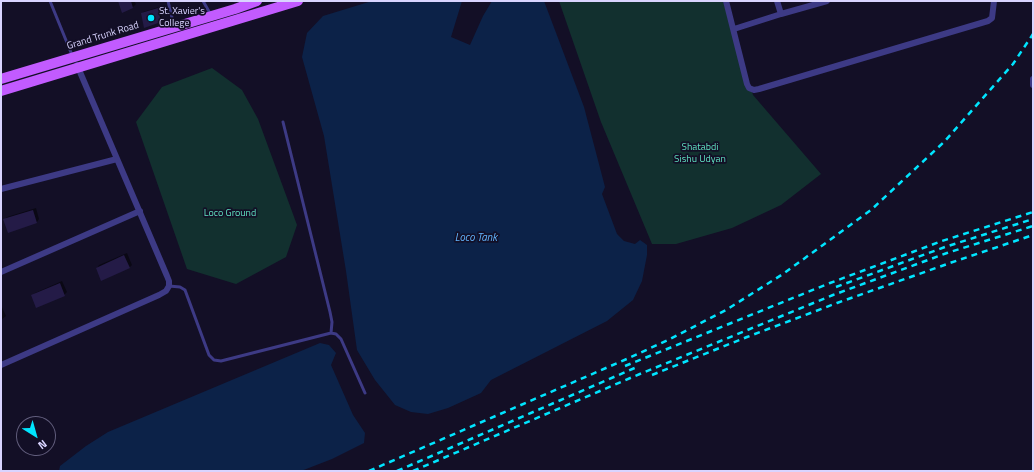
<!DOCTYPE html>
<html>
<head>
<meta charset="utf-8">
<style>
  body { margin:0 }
  #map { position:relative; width:1034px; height:472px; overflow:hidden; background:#130f26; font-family:"Titillium Web",sans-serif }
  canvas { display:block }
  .frame { position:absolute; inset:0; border:2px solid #d9d4ff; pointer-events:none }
  .north { position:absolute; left:16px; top:416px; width:40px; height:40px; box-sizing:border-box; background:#130f26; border:1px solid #625e7d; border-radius:50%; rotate:143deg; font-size:11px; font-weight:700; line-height:16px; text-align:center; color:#d9d4ff }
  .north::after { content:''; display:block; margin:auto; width:14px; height:18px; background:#00e5ff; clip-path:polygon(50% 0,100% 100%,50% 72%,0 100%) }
</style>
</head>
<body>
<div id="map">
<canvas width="1034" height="472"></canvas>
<div class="frame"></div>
<div class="north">N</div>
</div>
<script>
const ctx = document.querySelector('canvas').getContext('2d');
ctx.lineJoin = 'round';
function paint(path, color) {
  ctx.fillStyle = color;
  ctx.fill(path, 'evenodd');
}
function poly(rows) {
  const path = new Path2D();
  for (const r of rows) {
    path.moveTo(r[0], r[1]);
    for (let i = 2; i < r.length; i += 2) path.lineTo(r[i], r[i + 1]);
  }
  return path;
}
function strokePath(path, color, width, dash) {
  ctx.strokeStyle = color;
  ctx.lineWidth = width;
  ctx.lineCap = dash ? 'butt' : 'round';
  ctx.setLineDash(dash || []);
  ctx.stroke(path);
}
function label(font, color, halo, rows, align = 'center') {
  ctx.font = font + ' "Titillium Web",sans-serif';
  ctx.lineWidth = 3.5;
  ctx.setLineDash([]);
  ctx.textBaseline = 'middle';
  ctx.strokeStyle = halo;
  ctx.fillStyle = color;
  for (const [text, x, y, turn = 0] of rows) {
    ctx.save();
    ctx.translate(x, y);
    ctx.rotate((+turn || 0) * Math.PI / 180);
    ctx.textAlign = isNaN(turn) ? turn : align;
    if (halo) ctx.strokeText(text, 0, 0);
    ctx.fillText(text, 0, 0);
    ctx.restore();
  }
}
const green = poly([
  [559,1,723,1,753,95,821,174,781,205,732,228,676,244,652,244,601,122],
  [212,68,242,90,258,119,297,225,286,257,236,284,187,269,136,122,162,87]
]);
const water = poly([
  [372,1,462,1,451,37,470,45,483,16,492,1,544,1,584,107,605,187,602,194,617,234,624,241,635,244,640,240,647,245,647,255,642,281,633,300,607,321,491,380,481,393,448,408,428,414,411,412,395,405,375,380,357,350,346,271,324,136,302,57,307,33,323,16],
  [320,343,329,345,336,353,331,365,353,415,365,433,364,443,332,459,301,471,59,471,60,466,86,446,108,432]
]);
const shadow = poly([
  [119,1,134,1,136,4,133,7,123,11],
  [159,7,162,19,161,21,145,27,142,14,143,12],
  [36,208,39,219,37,222,4,220,7,217],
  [127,253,132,265,129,268,97,268,99,265],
  [62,281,67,292,64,295,32,296,35,293],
  [1,305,6,316,1,320]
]);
const building = poly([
  [118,1,131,1,133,8,122,13],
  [158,8,161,22,144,28,141,13],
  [33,210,37,223,8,233,3,219],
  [124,255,130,268,101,281,96,268],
  [60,283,65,296,36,308,31,295]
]);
const service = poly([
  [50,1,72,55],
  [168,1,174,26],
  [203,1,211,15],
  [283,122,330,312,332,322,331,333],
  [169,286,180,287,185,290,209,355,214,360,221,361,331,333,336,334,341,339,365,393]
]);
const minor = poly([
  [726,1,747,84,749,88,754,90,759,89,988,21,992,18,994,1],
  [777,1,781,14],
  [734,29,781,14,827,1],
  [1033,79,1033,85],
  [1,189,117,159],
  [1,272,140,211],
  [1,365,159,295,166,291,169,286,169,281,167,276,77,65]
]);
const primary = poly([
  [1,79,235,9,257,1],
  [1,91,298,1]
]);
const rail = poly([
  [836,287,945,247,1033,219],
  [625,366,830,283,942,241,1033,212],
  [652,375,747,337,837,303,950,263,1033,235],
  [369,471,629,358,670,339,726,310,783,274,871,210,944,142,1013,64,1033,34],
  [397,471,637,367],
  [413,471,635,376,833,295,947,253,1033,226]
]);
const markers = [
  [151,18,4,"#00e5ff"]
];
const poiNames = [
  ["St. Xavier's",159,12],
  ["College",159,24]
];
const streetNames = [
  ["Grand Trunk Road",103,36,-17]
];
const parkNames = [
  ["Shatabdi",700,148],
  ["Sishu Udyan",700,160],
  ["Loco Ground",230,214]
];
const waterNames = [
  ["Loco Tank",476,238]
];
paint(green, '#12302f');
paint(water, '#0c2248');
paint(shadow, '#0007');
paint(building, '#241b47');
strokePath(service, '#3d3a85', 3);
strokePath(minor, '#3d3a85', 6);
strokePath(primary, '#c25bff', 10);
strokePath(rail, '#00e5ff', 2.5, [6, 5]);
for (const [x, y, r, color] of markers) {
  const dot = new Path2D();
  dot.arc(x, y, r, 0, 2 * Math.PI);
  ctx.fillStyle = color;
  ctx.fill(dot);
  strokePath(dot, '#130f26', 1.5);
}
label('10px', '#d9d4ff', '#130f26', poiNames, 'left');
label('10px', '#d9d4ff', '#130f26', streetNames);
label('10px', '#5fe0c0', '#130f26', parkNames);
label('italic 11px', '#62b6ff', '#130f26', waterNames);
</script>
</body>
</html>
